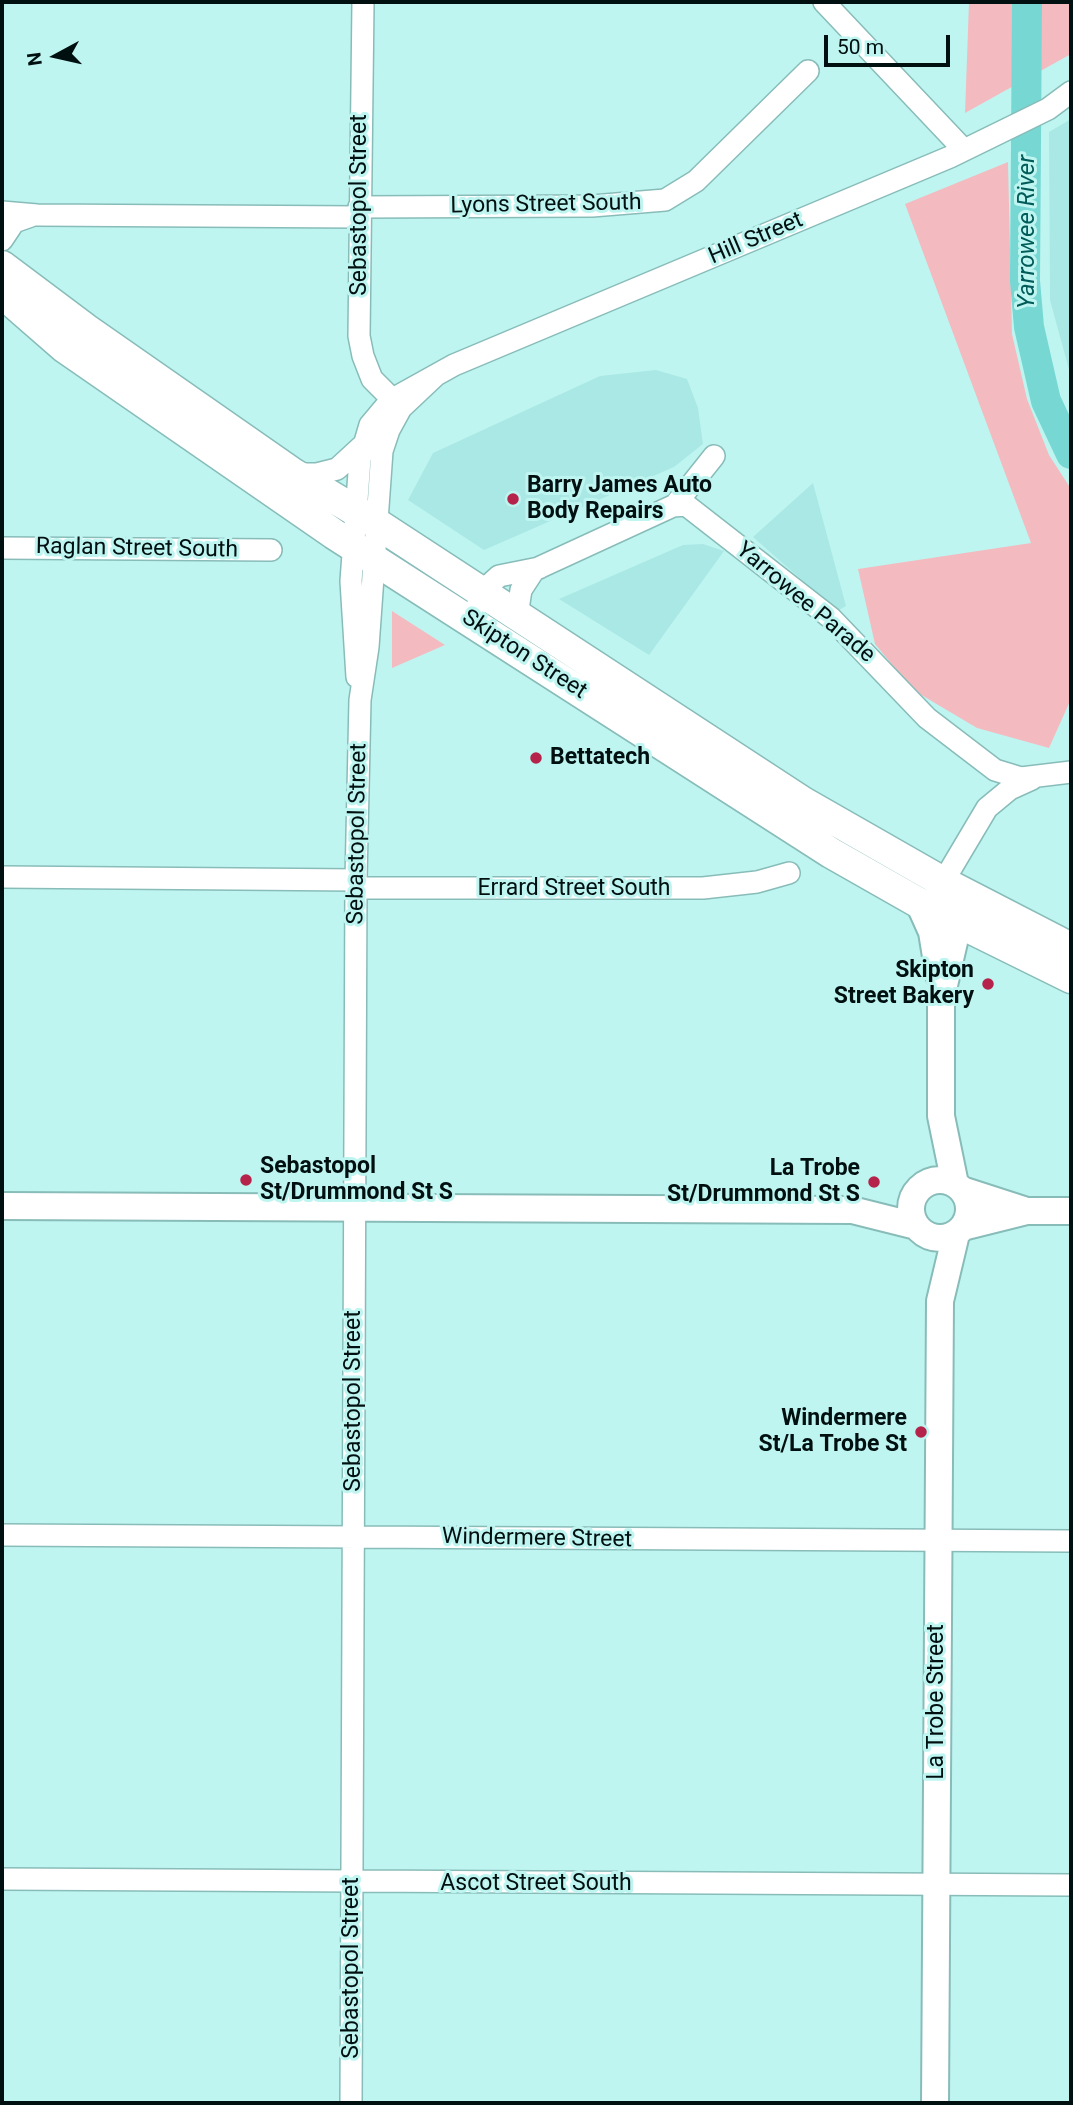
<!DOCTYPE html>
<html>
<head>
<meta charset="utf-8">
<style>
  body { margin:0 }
  #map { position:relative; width:1073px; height:2105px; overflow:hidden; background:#bff5f1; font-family:Roboto,sans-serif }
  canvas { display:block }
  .frame { position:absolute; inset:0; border:4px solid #001010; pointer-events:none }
  .north { position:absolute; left:21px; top:21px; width:70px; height:70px; -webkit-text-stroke:5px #bff5f1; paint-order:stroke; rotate:262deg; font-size:19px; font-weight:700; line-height:28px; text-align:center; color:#001010 }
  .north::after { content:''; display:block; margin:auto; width:24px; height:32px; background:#001010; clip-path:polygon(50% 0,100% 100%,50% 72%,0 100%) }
  .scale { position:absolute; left:824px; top:35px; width:126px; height:32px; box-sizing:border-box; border:4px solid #001010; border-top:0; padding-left:9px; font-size:21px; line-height:24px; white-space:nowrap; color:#001010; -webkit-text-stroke:5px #bff5f1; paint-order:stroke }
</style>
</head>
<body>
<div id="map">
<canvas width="1073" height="2105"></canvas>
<div class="frame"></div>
<div class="north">N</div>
<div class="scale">50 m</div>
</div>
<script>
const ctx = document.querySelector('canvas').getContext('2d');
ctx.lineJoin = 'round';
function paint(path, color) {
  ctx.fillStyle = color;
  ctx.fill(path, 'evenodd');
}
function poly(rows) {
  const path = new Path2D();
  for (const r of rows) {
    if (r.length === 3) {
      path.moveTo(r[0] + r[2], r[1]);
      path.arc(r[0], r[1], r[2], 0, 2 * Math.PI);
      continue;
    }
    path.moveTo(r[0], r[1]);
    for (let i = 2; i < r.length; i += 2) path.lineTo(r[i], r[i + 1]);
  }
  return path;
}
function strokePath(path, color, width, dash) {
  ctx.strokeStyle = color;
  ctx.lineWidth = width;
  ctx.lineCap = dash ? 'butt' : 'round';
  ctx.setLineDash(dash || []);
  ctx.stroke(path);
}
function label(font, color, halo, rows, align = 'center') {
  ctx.font = font + ' Roboto,sans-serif';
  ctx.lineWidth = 6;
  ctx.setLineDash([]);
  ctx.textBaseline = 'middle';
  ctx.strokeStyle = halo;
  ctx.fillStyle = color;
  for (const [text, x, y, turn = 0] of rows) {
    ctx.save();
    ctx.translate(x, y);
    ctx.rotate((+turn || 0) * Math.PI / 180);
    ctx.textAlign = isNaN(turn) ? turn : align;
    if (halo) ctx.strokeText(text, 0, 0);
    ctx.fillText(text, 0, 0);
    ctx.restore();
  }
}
const built = poly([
  [1071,119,1071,377,1050,300,1049,132],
  [656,370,687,379,698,408,703,444,674,467,484,550,408,500,433,453,600,376],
  [813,483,846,606,837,611,753,537],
  [703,544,724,551,649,655,559,599,683,545]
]);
const green = poly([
  [969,2,1071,2,1071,54,965,113],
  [1008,162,1012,334,1027,399,1049,455,1071,489,1071,699,1049,748,977,728,913,690,875,644,858,569,1031,543,905,204],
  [392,611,445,645,392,668]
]);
const river = poly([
  [1027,2,1025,281,1029,327,1046,401,1071,454]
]);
const minor = poly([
  [363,2,359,336,363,356,372,379,401,408],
  [824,2,964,150],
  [359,207,592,206,665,200,696,181,808,71],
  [2,212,37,215,359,217],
  [2,240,14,222,31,216],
  [294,474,317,474,337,469,362,446],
  [675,505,714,456],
  [2,548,271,550],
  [477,606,488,586,499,576,539,568],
  [517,616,521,590,534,570,673,506,686,505,831,618,927,718,995,770,1021,778,1071,772],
  [357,677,351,581,360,459,370,425,391,400,454,365,950,157,1048,109,1071,92],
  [2,877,356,880],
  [943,882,987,808,1010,789,1032,779],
  [357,888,703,888,757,882,789,873],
  [2,1535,1071,1541],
  [2,1879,1071,1885],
  [351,2103,356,880,360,700,368,647,382,451,389,430,401,408,436,375]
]);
const major = poly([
  [919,903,932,932,939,975],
  [940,1209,29],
  [955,1184,941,1116,941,998,963,903],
  [962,1190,1027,1211],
  [2,1206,852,1210,916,1226],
  [963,1227,1027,1211,1071,1211],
  [935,2103,940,1301,956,1234]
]);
const highway = poly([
  [2,266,86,329,294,474,376,523,803,802,943,882,1071,948],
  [2,293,65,348,334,534,831,853,919,903,1071,978]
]);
const markers = [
  [513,499,7,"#b5234a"],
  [536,758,7,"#b5234a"],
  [988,984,7,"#b5234a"],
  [246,1180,7,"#b5234a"],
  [874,1182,7,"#b5234a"],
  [921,1432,7,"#b5234a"]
];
const streetNames = [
  ["Sebastopol Street",360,205,-90],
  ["Lyons Street South",546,205,-1],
  ["Hill Street",756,239,-23],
  ["Raglan Street South",137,549,1],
  ["Yarrowee Parade",805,603,40],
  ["Skipton Street",524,655,33],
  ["Sebastopol Street",358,834,-89],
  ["Errard Street South",574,889],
  ["Sebastopol Street",354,1401,-90],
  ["Windermere Street",537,1539,1],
  ["La Trobe Street",937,1702,-90],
  ["Ascot Street South",536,1884],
  ["Sebastopol Street",352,1968,-90]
];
const poiNames = [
  ["Barry James Auto",527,486],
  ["Body Repairs",527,512],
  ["Bettatech",550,758],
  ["Skipton",974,971,"right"],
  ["Street Bakery",974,997,"right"],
  ["Sebastopol",260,1167],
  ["St/Drummond St S",260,1193],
  ["La Trobe",860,1169,"right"],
  ["St/Drummond St S",860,1195,"right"],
  ["Windermere",907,1419,"right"],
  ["St/La Trobe St",907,1445,"right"]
];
const waterNames = [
  ["Yarrowee River",1028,232,-90]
];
paint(built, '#a9e8e4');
paint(green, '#f3bbc0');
strokePath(river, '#76d7d3', 30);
strokePath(minor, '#88bcb9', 24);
strokePath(major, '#88bcb9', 30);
strokePath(highway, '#88bcb9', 33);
strokePath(minor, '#fff', 21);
strokePath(major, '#fff', 26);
strokePath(highway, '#fff', 30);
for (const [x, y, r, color] of markers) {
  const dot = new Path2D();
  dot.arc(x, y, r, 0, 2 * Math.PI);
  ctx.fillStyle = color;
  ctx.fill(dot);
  strokePath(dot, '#bff5f1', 2.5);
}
label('23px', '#001010', '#bff5f1', streetNames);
label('bold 23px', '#001010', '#bff5f1', poiNames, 'left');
label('italic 24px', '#005b59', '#bff5f1', waterNames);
</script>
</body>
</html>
